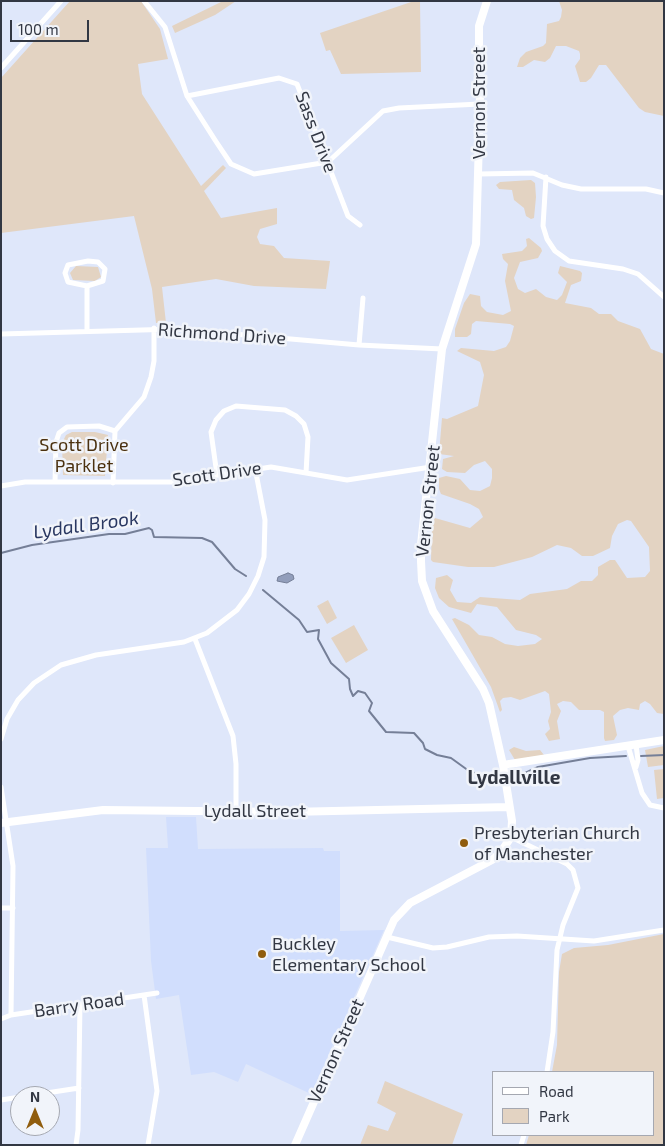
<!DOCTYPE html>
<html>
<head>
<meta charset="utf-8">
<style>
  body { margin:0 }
  #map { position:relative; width:665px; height:1146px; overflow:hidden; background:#dfe7fa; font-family:"Exo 2",sans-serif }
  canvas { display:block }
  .frame { position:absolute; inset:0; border:2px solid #323743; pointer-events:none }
  .legend { position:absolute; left:492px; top:1071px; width:162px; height:65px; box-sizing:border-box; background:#f1f4fa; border:1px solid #a5a8b1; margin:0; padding:6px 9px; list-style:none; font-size:15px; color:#323743 }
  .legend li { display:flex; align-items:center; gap:10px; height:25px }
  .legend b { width:25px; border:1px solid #a5a8b1 }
  .north { position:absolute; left:10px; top:1086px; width:50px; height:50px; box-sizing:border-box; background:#f1f4fa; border:1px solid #a5a8b1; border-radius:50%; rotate:0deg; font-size:14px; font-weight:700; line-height:20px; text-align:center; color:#323743 }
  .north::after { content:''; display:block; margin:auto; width:18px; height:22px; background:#905d0e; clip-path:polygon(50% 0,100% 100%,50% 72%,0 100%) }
  .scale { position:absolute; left:10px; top:20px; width:79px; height:22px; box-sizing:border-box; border:2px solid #323743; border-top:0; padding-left:6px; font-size:15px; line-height:18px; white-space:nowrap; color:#323743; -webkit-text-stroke:4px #f1f4fa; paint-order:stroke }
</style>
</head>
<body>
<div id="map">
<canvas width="665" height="1146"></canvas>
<div class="frame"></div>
<ul class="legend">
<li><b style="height:6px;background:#fff"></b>Road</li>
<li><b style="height:14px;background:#e3d3c2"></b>Park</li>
</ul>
<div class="north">N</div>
<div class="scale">100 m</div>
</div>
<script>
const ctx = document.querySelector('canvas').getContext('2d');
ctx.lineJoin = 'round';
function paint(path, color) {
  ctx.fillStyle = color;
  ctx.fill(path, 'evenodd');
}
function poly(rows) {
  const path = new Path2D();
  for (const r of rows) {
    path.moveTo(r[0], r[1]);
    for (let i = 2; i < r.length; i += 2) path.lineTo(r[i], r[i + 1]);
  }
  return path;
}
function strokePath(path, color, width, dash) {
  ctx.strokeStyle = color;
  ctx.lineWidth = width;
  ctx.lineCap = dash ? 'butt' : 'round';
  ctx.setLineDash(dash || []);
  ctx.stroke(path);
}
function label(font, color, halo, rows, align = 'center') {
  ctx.font = font + ' "Exo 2",sans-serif';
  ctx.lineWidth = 5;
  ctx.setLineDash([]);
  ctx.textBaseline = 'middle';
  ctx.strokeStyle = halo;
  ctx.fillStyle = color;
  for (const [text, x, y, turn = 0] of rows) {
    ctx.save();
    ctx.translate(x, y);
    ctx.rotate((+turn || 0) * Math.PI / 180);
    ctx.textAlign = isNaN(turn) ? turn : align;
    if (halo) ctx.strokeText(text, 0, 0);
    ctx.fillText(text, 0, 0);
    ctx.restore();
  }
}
const built = poly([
  [166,817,196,817,198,849,323,848,324,851,340,851,340,931,384,930,311,1094,246,1064,238,1082,214,1072,191,1075,179,995,156,999,151,961,146,848,168,848]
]);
const green = poly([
  [70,1,141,1,160,29,168,59,138,64,142,94,201,186,223,165,226,168,204,191,221,218,277,208,277,224,260,229,257,237,260,244,274,246,284,258,330,261,326,289,254,286,216,279,162,287,166,323,156,323,152,289,134,216,1,233,1,78],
  [223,1,236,1,215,15,175,33,172,26],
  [414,1,420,1,421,72,341,74,330,50,326,51,320,33],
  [559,1,664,1,664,116,645,112,639,108,606,65,599,65,591,78,586,82,580,82,575,66,580,59,580,54,579,51,566,46,556,46,550,58,545,62,534,60,523,67,517,67,520,58,526,52,543,46,546,43,547,24,559,21,561,17,562,10],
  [531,180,535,183,536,197,534,218,531,219,526,216,524,208,514,200,512,190,499,189,496,185,500,182],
  [529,238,541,248,542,251,538,258,520,262,514,278,518,289,525,293,536,289,546,297,557,300,562,295,567,282,558,273,560,266,580,271,582,273,581,281,571,285,565,303,591,308,599,314,611,314,618,321,640,329,651,349,664,354,664,714,657,713,650,704,645,701,640,704,639,710,628,708,620,710,613,716,617,735,614,740,605,741,604,738,604,712,600,710,579,710,571,702,563,701,557,704,561,711,557,721,560,739,549,741,545,734,550,729,548,721,551,712,549,694,545,691,520,700,511,697,503,698,500,701,502,710,500,712,491,687,452,619,455,618,469,625,479,635,492,637,505,644,518,646,535,644,542,639,536,635,516,630,497,607,477,604,471,613,449,607,439,598,435,588,436,578,447,575,453,580,450,590,457,602,471,603,480,597,520,600,530,594,567,589,581,581,592,581,598,575,598,567,610,560,615,560,627,578,645,577,650,571,649,547,631,521,627,520,618,524,612,536,610,548,593,556,582,556,571,548,557,545,532,557,494,567,468,567,433,562,431,560,432,523,435,518,470,528,483,517,479,509,470,504,441,494,439,489,439,478,446,476,460,479,470,490,480,491,490,486,492,478,492,469,485,461,474,465,465,473,447,472,442,469,443,459,454,456,439,454,442,418,447,419,478,406,484,375,480,362,457,351,461,348,494,351,506,347,510,341,514,326,510,324,476,321,472,324,471,334,467,337,455,337,455,329,464,303,470,294,480,296,481,306,487,312,503,315,511,311,505,281,508,264,503,259,502,254,522,251,527,246,526,239],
  [76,266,98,267,101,277,95,281,73,280,70,273],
  [72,432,95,432,108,435,105,476,63,475,62,443,66,435],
  [328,600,337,618,327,624,317,606],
  [354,625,368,650,346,663,331,638],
  [664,746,664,765,648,767,645,750],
  [514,747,526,751,540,750,544,755,515,760,509,750],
  [664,769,664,798,657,799,654,770],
  [664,934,664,1145,526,1145,529,1135,654,1135,654,1072,552,1072,557,1045,559,972,562,954,574,948,608,945],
  [385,1081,463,1114,452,1145,360,1145,368,1125,388,1131,396,1113,377,1103]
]);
const water = poly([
  [288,573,293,575,294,579,287,583,277,581,278,577,288,573]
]);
const stream = poly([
  [1,553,32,545,109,534,125,534,149,528,152,530,154,537,202,538,212,542,235,569,246,576],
  [263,590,299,620,307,632,319,630,318,639,331,663,349,679,350,689,353,696,358,691,365,693,372,703,369,711,386,732,414,733,423,743,425,749,437,755,451,758,469,771,480,775,501,777],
  [641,756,664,755],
  [506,777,525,773,538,767,590,758,626,756]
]);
const street = poly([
  [144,1,165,27,187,96,215,140,231,164,254,174,328,162,383,111,399,108,480,104],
  [1,68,61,1],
  [187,96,279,78,297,84,348,216,360,225],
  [479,174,533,173,562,185,581,189,646,189,664,193],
  [546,177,543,226,547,239,555,251,569,261,623,269,638,274,664,297],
  [87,286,68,282,65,273,68,265,88,261,98,262,105,269,103,281,87,286,87,331],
  [1,334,177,329,359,345,442,349],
  [359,345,363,298],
  [217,475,211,432,216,420,224,411,236,406,285,410,296,416,304,424,308,437,306,473],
  [55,482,56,442,59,433,67,427,99,426,115,431],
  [113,483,115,431,144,397,151,377,154,361,154,328],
  [1,486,25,482,172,482,271,467,347,480,431,467],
  [195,639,233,736,236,764,236,812],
  [1,739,7,719,18,700,34,683,61,665,96,655,184,642,207,633,237,610,249,594,258,576,264,557,265,520,255,468],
  [628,746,642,793,650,805,664,808],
  [636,767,638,760,636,745],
  [1,787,13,866,11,1015],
  [511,837,567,864,573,870,578,888,563,925,557,950,553,1032,547,1072],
  [1,908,13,908],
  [387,937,433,948,447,947,489,937,517,936,594,941,664,930],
  [144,995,157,1091,148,1145],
  [1,1019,11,1015,157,993],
  [27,1096,79,1088],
  [1,1100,20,1097],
  [76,1145,78,1130,80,1004],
  [521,1145,524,1135]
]);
const secondary = poly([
  [503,765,664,740],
  [1,823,103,810,289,812,509,807],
  [295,1145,394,920,410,903,492,860,501,852,511,837,512,821,503,765,489,703,483,689,433,611,422,581,421,561,421,545,442,349,476,244,480,104,479,42,479,26,487,1]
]);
const markers = [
  [464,843,5,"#905d0e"],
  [262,954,5,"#905d0e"]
];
const streetNames = [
  ["Vernon Street",479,103,-90],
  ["Sass Drive",316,132,69],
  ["Richmond Drive",222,334,4],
  ["Scott Drive",217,474,-8],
  ["Vernon Street",428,501,-84],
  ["Lydall Street",255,811],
  ["Barry Road",79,1005,-8],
  ["Vernon Street",336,1051,-66]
];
const parkNames = [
  ["Scott Drive",84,445],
  ["Parklet",84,466]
];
const poiNames = [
  ["Presbyterian Church",474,833],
  ["of Manchester",474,854],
  ["Buckley",272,944],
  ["Elementary School",272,965]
];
const waterNames = [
  ["Lydall Brook",86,525,-8]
];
const neighbourhoodNames = [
  ["Lydallville",514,778]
];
paint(built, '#d1defd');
paint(green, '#e3d3c2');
paint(water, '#929ebb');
strokePath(water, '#757f97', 1);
strokePath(stream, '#757f97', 2);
strokePath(street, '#fff', 5);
strokePath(secondary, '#fff', 8);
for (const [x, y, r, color] of markers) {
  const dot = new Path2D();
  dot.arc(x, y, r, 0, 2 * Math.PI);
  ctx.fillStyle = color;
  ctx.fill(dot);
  strokePath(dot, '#f1f4fa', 2);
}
label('18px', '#323743', '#f1f4fa', streetNames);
label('18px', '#4b310f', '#f1f4fa', parkNames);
label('18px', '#323743', '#f1f4fa', poiNames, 'left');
label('italic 19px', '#293761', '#f1f4fa', waterNames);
label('bold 19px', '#323743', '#f1f4fa', neighbourhoodNames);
</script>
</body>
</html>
